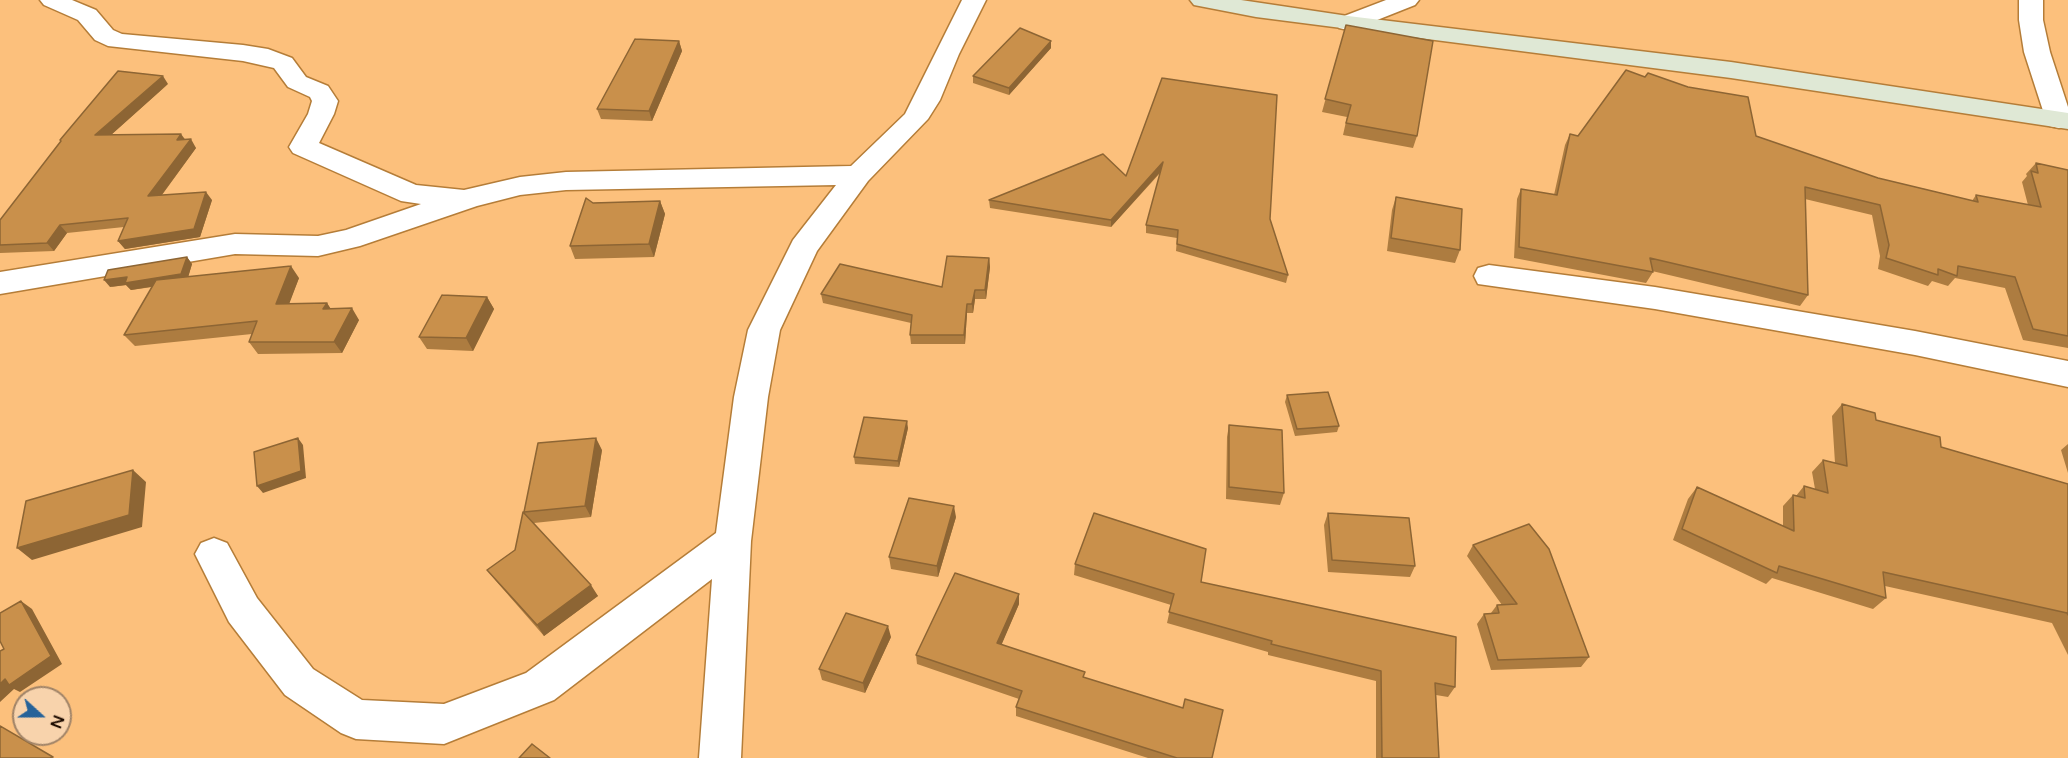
<!DOCTYPE html>
<html>
<head>
<meta charset="utf-8">
<style>
  body { margin:0 }
  #map { position:relative; width:2068px; height:758px; overflow:hidden; background:#fcc07c; font-family:"Varela Round",sans-serif }
  canvas { display:block }
  .north { position:absolute; left:12px; top:686px; width:60px; height:60px; box-sizing:border-box; background:#f8d3ac; border:2px solid #a08367; border-radius:50%; rotate:111deg; font-size:16px; font-weight:700; line-height:24px; text-align:center; color:#1c0b00 }
  .north::after { content:''; display:block; margin:auto; width:21px; height:27px; background:#266299; clip-path:polygon(50% 0,100% 100%,50% 72%,0 100%) }
</style>
</head>
<body>
<div id="map">
<canvas width="2068" height="758"></canvas>
<div class="north">N</div>
</div>
<script>
const ctx = document.querySelector('canvas').getContext('2d');
ctx.lineJoin = 'round';
function poly(rows) {
  const path = new Path2D();
  for (const r of rows) {
    path.moveTo(r[0], r[1]);
    for (let i = 2; i < r.length; i += 2) path.lineTo(r[i], r[i + 1]);
  }
  return path;
}
function strokePath(path, color, width, dash) {
  ctx.strokeStyle = color;
  ctx.lineWidth = width;
  ctx.lineCap = dash ? 'butt' : 'round';
  ctx.setLineDash(dash || []);
  ctx.stroke(path);
}
function paint(path, color) {
  ctx.fillStyle = color;
  ctx.fill(path, 'evenodd');
}
const street = poly([
  [40,0,72,0,96,10,113,30,122,34,243,45,268,49,292,58,306,77,328,86,338,101,334,114,319,143,416,185,464,190,520,177,566,172,851,166,905,114,962,0,986,0,959,54,940,100,928,119,868,181,817,251,780,330,768,397,751,541,741,758,699,758,712,579,554,700,444,744,356,739,341,733,285,695,229,622,195,554,201,543,214,538,227,543,257,598,313,669,362,700,444,704,526,673,716,533,734,397,748,330,793,240,836,185,566,190,520,195,477,206,360,246,318,256,235,254,0,294,0,272,235,234,318,236,346,230,421,204,401,201,293,153,289,147,308,114,312,101,310,97,288,87,274,68,243,61,108,46,95,40,78,20,44,5,40,0],
  [1386,0,1419,0,1415,5,1357,28,1348,30,1339,28,1336,23,1339,18,1386,0],
  [2019,0,2043,0,2043,20,2050,52,2068,107,2068,126,2059,128,2050,126,2046,120,2024,52,2019,20,2019,0],
  [1489,265,1655,287,1915,331,2068,361,2068,387,1915,355,1655,309,1478,284,1474,276,1478,268,1489,265]
]);
const secondary = poly([
  [1190,0,1241,0,1348,16,1731,62,2068,113,2068,129,1731,78,1256,17,1194,5,1190,0]
]);
const wall = poly([
  [1346,25,1417,136,1413,148,1343,135,1347,117,1322,112],
  [679,41,682,51,652,121,601,119,597,109],
  [1051,41,1051,48,1009,95,973,83,973,76],
  [1162,78,1270,219,1288,275,1286,283,1176,251,1177,238,1146,233,1146,225,1161,172,1111,227,990,208,989,200,1126,176],
  [168,84,111,135,185,140,196,148,162,195,212,200,200,237,125,249,118,241,124,227,67,233,54,251,0,253,0,220],
  [1570,134,1578,136,1756,136,1878,178,1972,201,1976,195,2028,205,2022,182,2027,176,2026,174,2036,163,2068,170,2068,348,2023,340,2005,288,1955,278,1948,286,1932,281,1928,286,1878,269,1880,256,1872,215,1805,199,1808,295,1800,306,1652,271,1653,272,1646,283,1514,258,1517,199,1521,189,1554,195,1565,145],
  [1396,197,1460,250,1455,263,1387,251,1392,210],
  [660,201,665,214,654,257,575,259,570,246,593,203],
  [187,257,192,264,188,277,299,278,289,303,327,303,330,309,359,320,342,353,258,354,249,342,252,334,135,346,124,335,152,287,131,290,126,285,110,287],
  [989,258,990,267,986,299,975,299,973,313,967,313,965,344,911,344,910,335,911,323,823,303,821,294,942,287],
  [487,297,494,309,473,351,427,349,419,337],
  [1287,395,1339,426,1337,432,1295,436,1285,402],
  [1842,404,1876,420,1941,447,2068,484,2068,655,2052,623,1885,586,1886,598,1873,609,1772,578,1766,584,1673,540,1688,499,1697,487,1783,526,1783,506,1793,495,1796,496,1804,486,1815,489,1812,472,1823,460,1835,463,1832,416],
  [1229,425,1284,493,1280,505,1226,499,1227,437],
  [908,428,899,467,855,464,854,457],
  [2068,444,2068,473,2061,450],
  [602,450,591,517,534,523,598,596,544,636,496,581,487,570,515,550,524,512],
  [1328,513,1415,566,1410,577,1328,572,1324,525],
  [956,517,938,577,891,569,889,557],
  [1473,545,1589,657,1581,667,1491,670,1477,624,1484,614,1491,613,1497,605,1502,605,1467,556],
  [1075,564,1201,582,1455,687,1448,697,1436,695,1439,758,1376,758,1376,681,1268,655,1268,652,1167,623,1171,605,1074,575],
  [1019,594,1019,604,1001,645,1085,678,1212,758,1148,758,1016,716,1016,707,1019,699,917,664,916,655],
  [891,637,865,693,822,680,819,669]
]);
const shadedWall = poly([
  [679,41,682,51,652,121,649,111],
  [1051,41,1051,48,1009,95,1009,88],
  [163,76,168,84,102,143,95,135],
  [181,134,187,142,177,140],
  [191,139,196,148,155,204,148,196],
  [1163,162,1162,170,1111,227,1111,220],
  [206,192,212,200,200,237,125,249,118,241],
  [660,201,665,214,654,257,649,244],
  [60,225,67,233,54,251,47,243],
  [187,257,192,264,187,281,131,290,126,285,110,287,104,280],
  [989,258,990,267,986,299,985,290],
  [291,266,299,278,285,315,276,304],
  [975,290,975,299,973,313,972,304],
  [487,297,494,309,473,351,466,338],
  [327,303,335,315,323,309],
  [967,304,967,313,965,344,964,335],
  [352,308,359,320,342,353,334,342],
  [907,421,908,428,899,467,898,461],
  [298,438,303,445,306,478,263,493,257,486],
  [596,438,602,450,591,517,585,506],
  [133,470,146,482,142,527,32,560,17,548],
  [954,506,956,517,938,577,937,566],
  [591,585,598,596,544,636,537,625],
  [1019,594,1019,604,998,653,997,643],
  [21,601,32,609,62,664,20,692,14,689,0,702,0,684,5,679],
  [888,626,891,637,865,693,863,683]
]);
const building = poly([
  [1346,25,1433,41,1417,136,1346,123,1351,105,1325,99,1346,25],
  [1020,28,1051,41,1009,88,973,76,1020,28],
  [635,39,679,41,649,111,597,109,635,39],
  [1626,70,1645,77,1648,73,1688,87,1748,97,1756,136,1878,178,1978,202,1976,195,2041,207,2031,171,2038,173,2036,163,2068,170,2068,336,2033,329,2015,277,1958,266,1957,276,1938,269,1938,275,1886,258,1889,245,1880,205,1805,187,1808,295,1650,258,1653,272,1519,247,1521,189,1557,195,1570,134,1578,136,1626,70],
  [118,71,163,76,95,135,181,134,177,140,191,139,148,196,206,192,194,229,118,241,128,218,60,225,47,243,0,245,0,220,61,141,60,140,118,71],
  [1162,78,1277,95,1270,219,1288,275,1177,244,1178,230,1146,225,1163,162,1111,220,989,200,1103,154,1126,176,1162,78],
  [1396,197,1462,209,1460,250,1391,238,1396,197],
  [586,198,593,203,660,201,649,244,570,246,586,198],
  [947,256,989,258,985,290,975,290,972,304,967,304,964,335,910,335,912,315,821,294,840,264,942,287,947,256],
  [187,257,181,274,125,283,127,277,104,280,108,270,187,257],
  [291,266,276,304,327,303,323,309,352,308,334,342,249,342,257,321,124,335,156,280,291,266],
  [442,295,487,297,466,338,419,337,442,295],
  [1328,392,1339,426,1297,429,1287,395,1328,392],
  [1842,404,1875,413,1876,420,1940,437,1941,447,2068,484,2068,615,2067,613,1883,572,1886,598,1779,566,1777,573,1682,529,1697,487,1794,531,1793,495,1805,498,1804,486,1828,493,1823,460,1847,466,1842,404],
  [864,417,907,421,898,461,854,457,864,417],
  [1229,425,1282,430,1284,493,1229,487,1229,425],
  [298,438,301,471,257,486,254,452,298,438],
  [596,438,585,506,524,512,538,443,596,438],
  [133,470,129,515,17,548,26,501,133,470],
  [909,498,954,506,937,566,889,557,909,498],
  [523,512,591,585,537,625,487,570,515,550,523,512],
  [1094,513,1206,549,1201,582,1456,637,1455,687,1435,683,1439,758,1382,758,1381,671,1271,644,1272,641,1169,612,1174,594,1075,564,1094,513],
  [1328,513,1409,518,1415,566,1332,560,1328,513],
  [1529,524,1549,549,1589,657,1498,660,1484,614,1499,613,1497,605,1517,604,1473,545,1529,524],
  [955,573,1019,594,997,643,1085,672,1083,677,1183,708,1185,699,1223,710,1212,758,1177,758,1016,707,1022,691,916,655,955,573],
  [21,601,51,656,9,685,5,679,0,684,0,651,4,649,0,641,0,613,21,601],
  [846,613,888,626,863,683,819,669,846,613],
  [0,726,53,757,50,758,0,758,0,726],
  [532,744,550,758,519,758,532,744]
]);
strokePath(street, '#b57d38', 3);
strokePath(secondary, '#b57d38', 3);
paint(street, '#fff');
paint(secondary, '#dfe8d5');
paint(wall, '#ad7c40');
paint(shadedWall, '#8d6534');
paint(building, '#c9904b');
strokePath(building, '#8d6534', 1.5);
</script>
</body>
</html>
